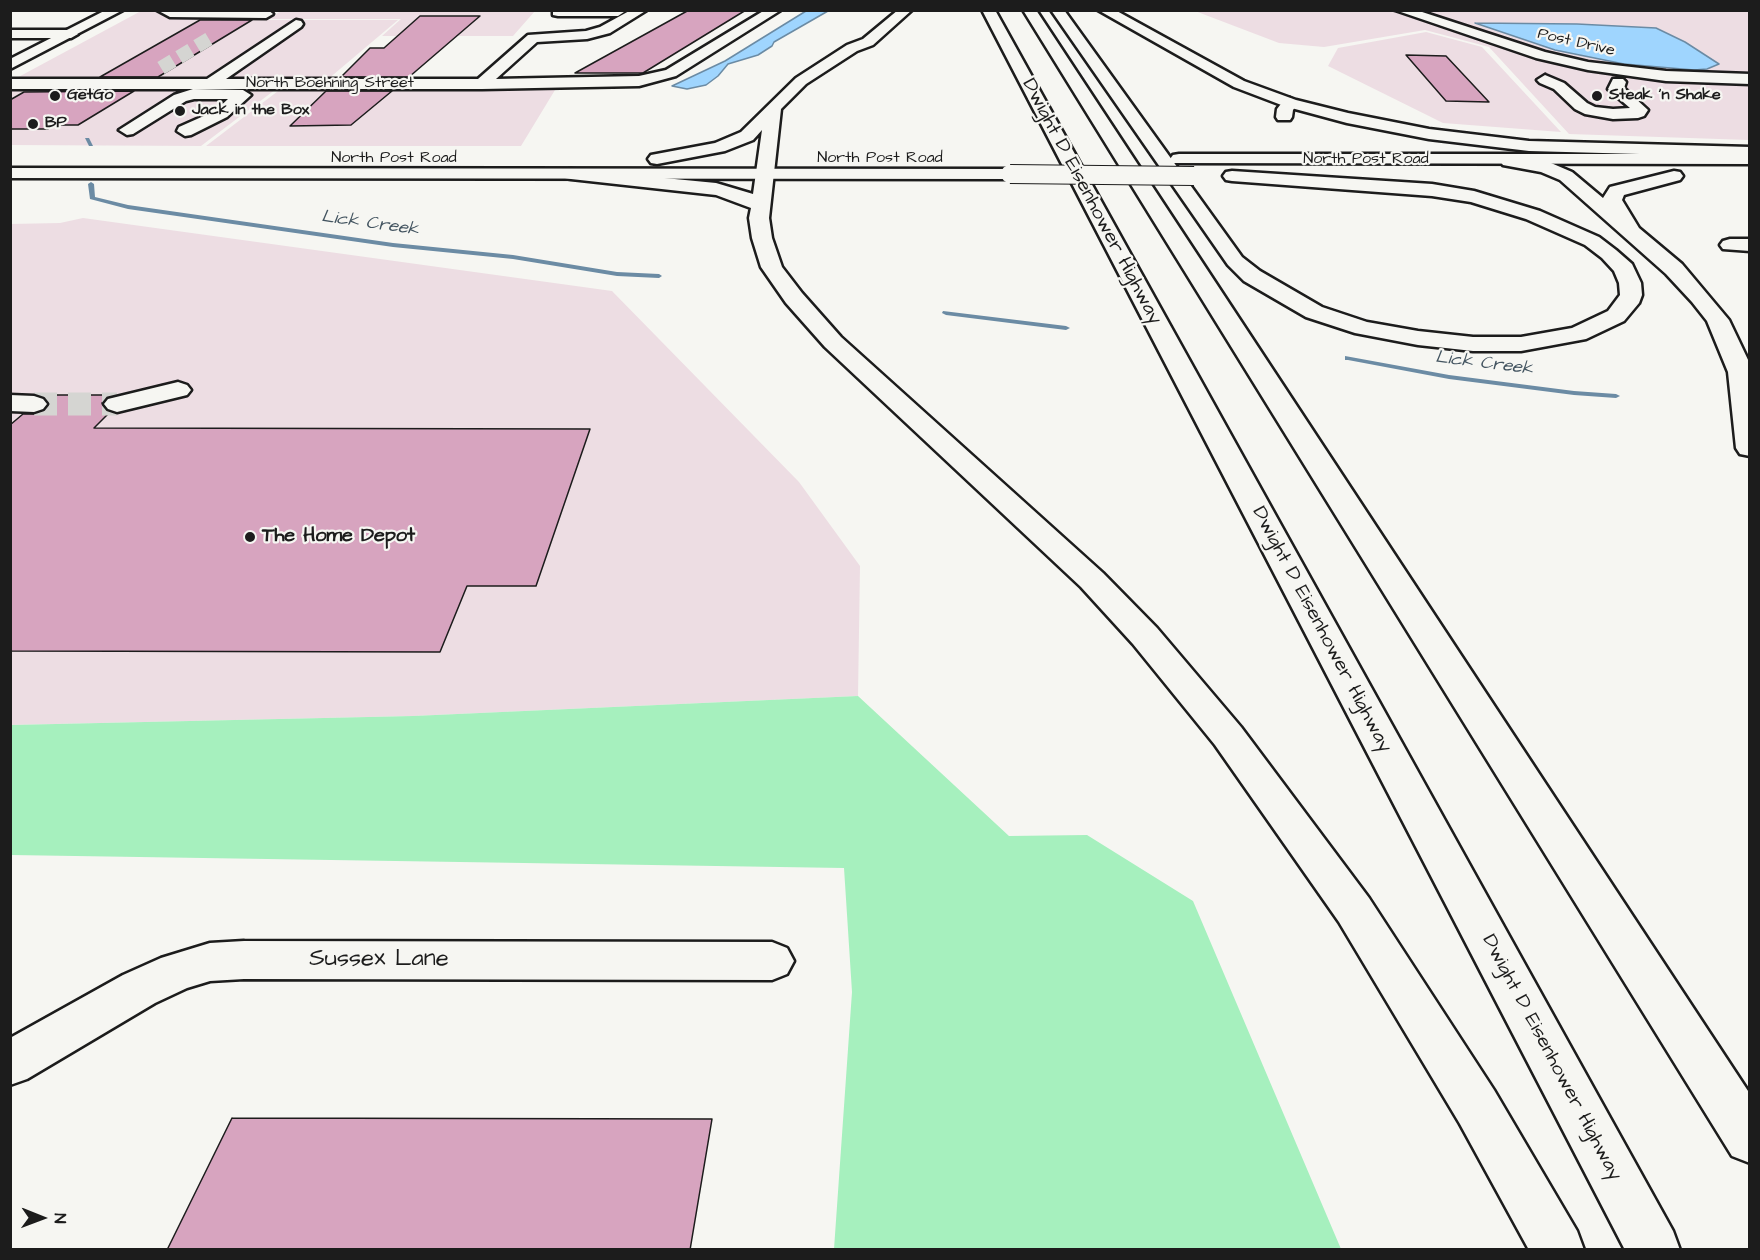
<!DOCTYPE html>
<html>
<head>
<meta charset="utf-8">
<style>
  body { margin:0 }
  #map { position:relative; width:1760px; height:1260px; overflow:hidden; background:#f6f6f2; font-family:"Architects Daughter",sans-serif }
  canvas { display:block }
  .frame { position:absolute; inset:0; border:12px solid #1c1c1c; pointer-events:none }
  .north { position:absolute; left:12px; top:1188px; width:60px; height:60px; -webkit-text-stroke:4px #f6f6f2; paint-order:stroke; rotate:91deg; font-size:16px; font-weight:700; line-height:24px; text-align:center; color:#1c1c1c }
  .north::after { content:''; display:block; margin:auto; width:21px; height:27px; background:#1c1c1c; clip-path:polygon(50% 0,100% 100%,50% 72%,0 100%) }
</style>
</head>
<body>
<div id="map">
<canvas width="1760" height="1260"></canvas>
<div class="frame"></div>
<div class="north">N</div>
</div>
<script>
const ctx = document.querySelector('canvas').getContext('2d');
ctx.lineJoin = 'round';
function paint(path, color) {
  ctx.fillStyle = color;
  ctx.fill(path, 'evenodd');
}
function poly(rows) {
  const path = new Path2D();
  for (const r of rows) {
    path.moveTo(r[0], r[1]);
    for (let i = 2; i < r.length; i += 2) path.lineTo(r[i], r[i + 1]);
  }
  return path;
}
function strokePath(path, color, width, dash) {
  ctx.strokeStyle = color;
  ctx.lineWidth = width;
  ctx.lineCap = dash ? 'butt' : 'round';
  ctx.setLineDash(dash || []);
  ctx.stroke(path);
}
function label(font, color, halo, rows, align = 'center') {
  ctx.font = font + ' "Architects Daughter",sans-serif';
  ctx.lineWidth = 4.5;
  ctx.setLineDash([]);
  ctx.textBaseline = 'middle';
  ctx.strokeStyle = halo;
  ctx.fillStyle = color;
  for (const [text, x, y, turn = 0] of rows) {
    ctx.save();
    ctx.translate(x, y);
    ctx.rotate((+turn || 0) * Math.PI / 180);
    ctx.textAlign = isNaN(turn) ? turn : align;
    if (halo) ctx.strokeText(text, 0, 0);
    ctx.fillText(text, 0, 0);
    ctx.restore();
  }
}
const built = poly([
  [279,10,265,20,398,20,327,80,288,80,201,146,11,145,11,81,141,11],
  [282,10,535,11,513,36,382,36,401,19,269,19],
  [1195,11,1749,11,1749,140,1569,134,1489,47,1425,30,1324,47,1279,43],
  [1426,32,1482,47,1561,132,1443,123,1328,66,1338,48],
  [555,90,521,146,206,146,278,91],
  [83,218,612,291,799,482,860,566,858,696,413,716,11,725,10,224,60,223]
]);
const green = poly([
  [858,696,1009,836,1087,835,1193,901,1341,1249,834,1249,852,992,844,868,11,855,11,725,413,716]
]);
const water = poly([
  [806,11,828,11,774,42,772,46,758,55,728,64,718,76,706,85,687,89,672,86,725,61,806,11],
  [1475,23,1577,24,1656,28,1685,42,1719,64,1707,69,1694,70,1624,64,1555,50,1475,23]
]);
const stream = poly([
  [85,138,89,138,93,146,89,146,85,138],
  [91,182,94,184,95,197,128,205,393,243,513,255,617,272,659,274,662,276,659,278,617,276,513,259,393,247,128,209,90,199,88,184,91,182],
  [943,311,1066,326,1070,328,1066,330,946,315,942,313,943,311],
  [1345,356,1449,375,1574,391,1616,394,1620,396,1616,398,1574,395,1449,379,1348,360,1345,360,1345,356]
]);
const building = poly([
  [689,10,746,10,643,73,575,73,689,10],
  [420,16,480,16,409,77,341,77,370,48,384,48,420,16],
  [200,20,252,20,158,77,100,77,200,20],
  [1406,55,1446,56,1489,102,1446,101,1406,55],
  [134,91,78,125,54,125,48,129,10,129,10,100,24,92,134,91],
  [326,91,392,91,351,125,290,126,326,91],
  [43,395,113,395,106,398,102,403,110,412,94,428,590,429,536,586,467,586,440,652,10,651,10,425,23,414,35,414,45,410,49,404,43,395],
  [232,1118,712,1119,690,1250,167,1250,232,1118]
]);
const minorTunnelFar1 = poly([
  [161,68,214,36]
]);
const minorTunnel = poly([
  [34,404,117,404]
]);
const minor = poly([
  [157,10,268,10,273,14,266,18,170,17,157,10],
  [553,10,623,10,624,12,618,16,558,16,553,15,553,10],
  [631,10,647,10,610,33,587,39,537,42,496,79,639,76,666,70,765,10,781,10,676,76,639,86,482,89,10,89,10,79,207,79,296,20,301,21,303,24,301,27,226,79,478,79,528,35,586,31,600,27,631,10],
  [1395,10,1416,10,1545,52,1588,62,1666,71,1750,74,1750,84,1666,81,1588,70,1536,58,1395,10],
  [10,30,71,30,78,34,71,38,10,38,10,30],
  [1545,75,1564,83,1587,103,1595,107,1613,109,1630,108,1608,89,1613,79,1623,79,1626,82,1624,88,1648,110,1644,116,1638,118,1613,119,1585,114,1575,109,1554,89,1540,83,1537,80,1545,75],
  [193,89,243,90,251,95,227,117,191,135,185,136,177,131,179,127,215,111,228,99,194,99,186,101,133,134,127,135,119,130,174,95,193,89],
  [1290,98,1298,103,1293,110,1292,117,1290,120,1278,120,1276,117,1277,109,1284,100,1290,98],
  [1730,239,1750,239,1750,251,1723,249,1720,245,1723,241,1730,239],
  [178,382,187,385,191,390,187,395,117,412,108,409,104,404,108,399,178,382],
  [10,395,34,396,43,399,47,404,43,409,34,412,10,411,10,395],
  [244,941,772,942,787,948,794,961,787,974,772,980,244,979,210,981,187,988,155,1003,27,1079,10,1085,10,1038,123,975,161,958,210,943,244,941]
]);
const major = poly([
  [106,10,123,10,10,69,10,59,106,10],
  [1179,154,1750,154,1750,164,1173,163,1170,159,1173,155,1179,154],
  [10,168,1010,169,1016,170,1019,174,1016,178,1010,179,10,178,10,168]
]);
const highway = poly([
  [898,10,912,10,873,45,857,51,806,84,781,109,769,218,772,238,782,267,802,293,841,337,1103,573,1157,628,1241,727,1369,898,1494,1090,1577,1231,1584,1250,1529,1250,1460,1124,1339,922,1215,745,1133,644,1081,587,825,347,786,303,761,267,752,238,749,218,751,208,716,195,571,179,565,178,562,174,565,170,571,169,716,183,753,194,762,130,753,140,725,151,657,164,651,163,648,159,651,155,715,143,741,132,796,78,847,45,863,39,898,10],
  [982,10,995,10,1673,1231,1680,1250,1625,1250,982,10],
  [1023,10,1036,10,1750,1094,1750,1163,1732,1156,1023,10],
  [1051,10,1064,10,1242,257,1260,271,1322,307,1367,322,1418,331,1473,337,1521,337,1572,328,1608,311,1620,295,1619,283,1614,271,1602,258,1585,245,1526,219,1471,202,1432,196,1232,181,1226,180,1223,176,1226,172,1232,171,1432,184,1474,191,1540,211,1599,237,1616,250,1632,264,1641,283,1642,295,1639,303,1624,321,1586,339,1521,351,1473,351,1418,345,1355,333,1306,317,1244,281,1228,265,1051,10],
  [1098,10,1115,10,1244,81,1296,100,1348,113,1429,129,1529,141,1750,147,1750,157,1529,151,1429,139,1347,123,1284,106,1234,87,1098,10],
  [1509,156,1551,163,1572,172,1603,198,1610,187,1674,171,1680,172,1683,176,1680,180,1624,195,1622,200,1639,228,1682,264,1729,320,1750,364,1750,456,1740,454,1736,448,1728,372,1707,321,1692,302,1666,274,1560,180,1541,172,1503,165,1500,161,1503,157,1509,156]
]);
const majorBridge = poly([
  [1010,174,1194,176]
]);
const markers = [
  [55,96,6,"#1c1c1c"],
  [1597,96,6,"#1c1c1c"],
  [180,111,6,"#1c1c1c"],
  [33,124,6,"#1c1c1c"],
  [250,537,6,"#1c1c1c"]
];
const farStreetnames = [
  ["Post Drive",1576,43,13],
  ["North Boehning Street",330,84],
  ["North Post Road",394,159],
  ["North Post Road",880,159],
  ["North Post Road",1366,160]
];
const farPoinames = [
  ["GetGo",67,96],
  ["Steak 'n Shake",1609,96],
  ["Jack in the Box",192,111],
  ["BP",45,124]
];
const farWaternames = [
  ["Lick Creek",370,224,8],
  ["Lick Creek",1484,364,7]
];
const streetNames = [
  ["Dwight D Eisenhower Highway",1091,202,62],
  ["Dwight D Eisenhower Highway",1321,630,62],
  ["Dwight D Eisenhower Highway",1551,1058,62]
];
const poiNames = [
  ["The Home Depot",262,537]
];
const nearStreetnames = [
  ["Sussex Lane",379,960]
];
paint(built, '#eddde3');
paint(green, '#a6f0be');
paint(water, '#9fd5fe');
strokePath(water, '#6b8ba4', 1.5);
paint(stream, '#6b8ba4');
paint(building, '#d7a4bf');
strokePath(building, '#1c1c1c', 1.5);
strokePath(minorTunnelFar1, '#d5d5d2', 14, [14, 7]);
strokePath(minorTunnel, '#d5d5d2', 23, [23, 11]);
strokePath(minor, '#1c1c1c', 5);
strokePath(major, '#1c1c1c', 5);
strokePath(highway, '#1c1c1c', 5);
paint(minor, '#f6f6f2');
paint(major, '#f6f6f2');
paint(highway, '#f6f6f2');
strokePath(majorBridge, '#1c1c1c', 20, []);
strokePath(majorBridge, '#f6f6f2', 18);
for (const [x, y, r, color] of markers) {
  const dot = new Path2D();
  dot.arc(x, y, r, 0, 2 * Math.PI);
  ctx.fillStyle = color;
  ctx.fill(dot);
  strokePath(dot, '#f6f6f2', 2);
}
label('16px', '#1c1c1c', '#f6f6f2', farStreetnames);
label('bold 16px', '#1c1c1c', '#f6f6f2', farPoinames, 'left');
label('italic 18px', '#435460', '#f6f6f2', farWaternames);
label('20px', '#1c1c1c', '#f6f6f2', streetNames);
label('bold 20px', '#1c1c1c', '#f6f6f2', poiNames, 'left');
label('24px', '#1c1c1c', '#f6f6f2', nearStreetnames);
</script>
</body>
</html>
